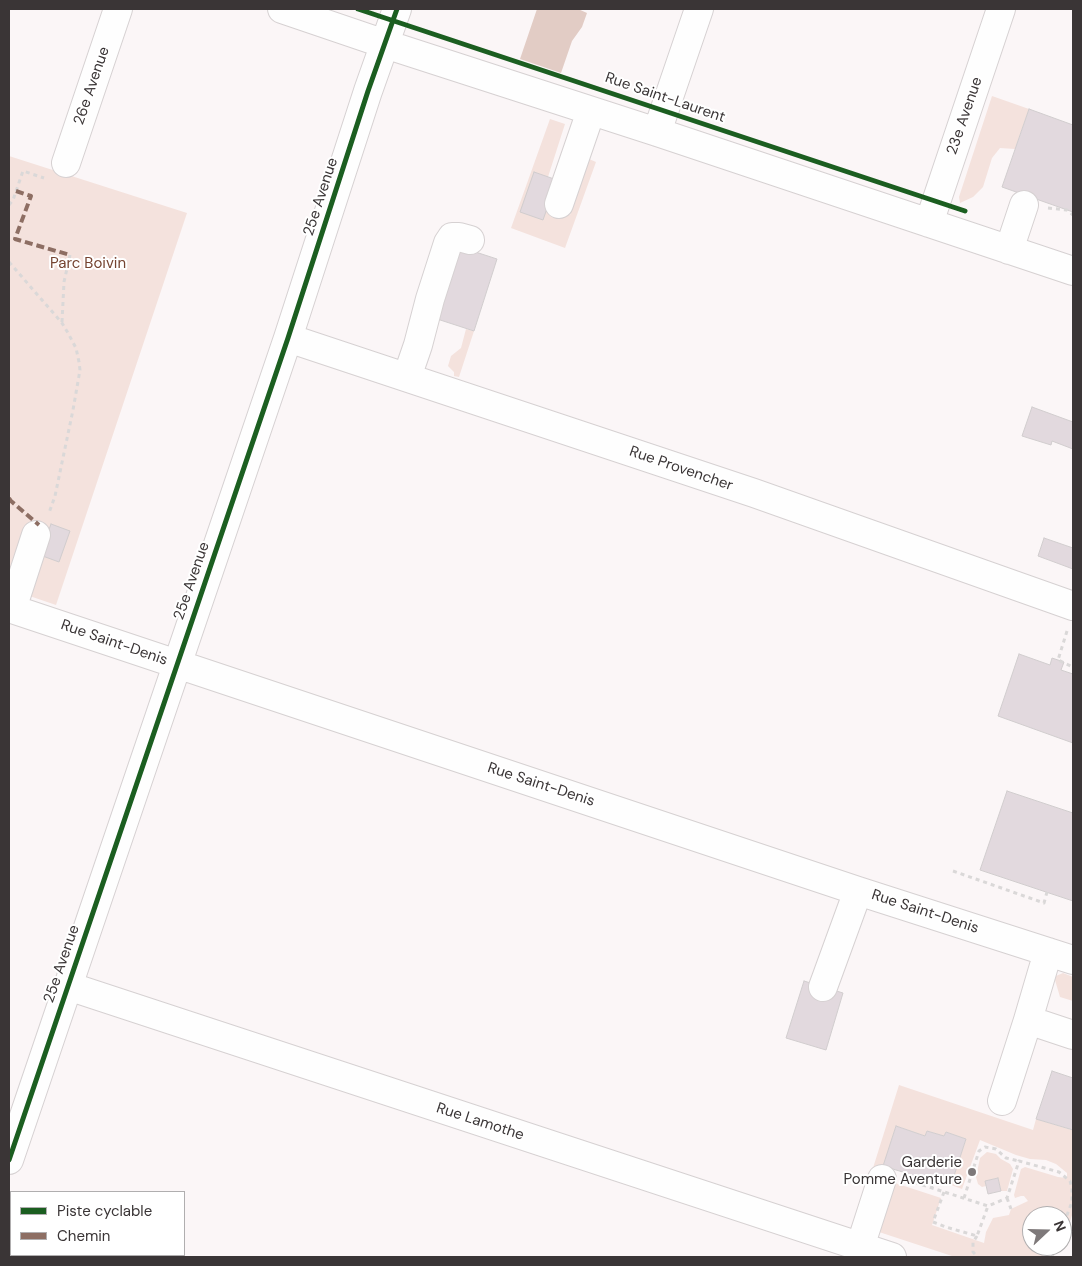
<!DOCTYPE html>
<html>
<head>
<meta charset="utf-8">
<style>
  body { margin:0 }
  #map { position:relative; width:1082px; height:1266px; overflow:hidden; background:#fbf6f7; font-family:"DM Sans",sans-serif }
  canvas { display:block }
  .frame { position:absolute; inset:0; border:10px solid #3a3536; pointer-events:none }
  .legend { position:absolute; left:10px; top:1191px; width:175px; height:65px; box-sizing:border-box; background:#fff; border:1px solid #b0aeaf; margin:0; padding:6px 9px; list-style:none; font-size:15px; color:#3a3536 }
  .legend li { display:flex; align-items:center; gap:10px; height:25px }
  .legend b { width:25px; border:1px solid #b0aeaf }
  .north { position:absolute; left:1022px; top:1206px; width:50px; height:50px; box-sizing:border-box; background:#fff; border:1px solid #b0aeaf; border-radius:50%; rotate:69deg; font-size:14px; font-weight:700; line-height:20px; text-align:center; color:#3a3536 }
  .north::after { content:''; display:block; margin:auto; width:18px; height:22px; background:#7e797a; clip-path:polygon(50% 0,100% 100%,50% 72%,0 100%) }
</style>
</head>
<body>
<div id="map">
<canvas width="1082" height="1266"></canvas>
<div class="frame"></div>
<ul class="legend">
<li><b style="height:6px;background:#1b5e20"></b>Piste cyclable</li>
<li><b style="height:6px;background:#8d6e63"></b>Chemin</li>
</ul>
<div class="north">N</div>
</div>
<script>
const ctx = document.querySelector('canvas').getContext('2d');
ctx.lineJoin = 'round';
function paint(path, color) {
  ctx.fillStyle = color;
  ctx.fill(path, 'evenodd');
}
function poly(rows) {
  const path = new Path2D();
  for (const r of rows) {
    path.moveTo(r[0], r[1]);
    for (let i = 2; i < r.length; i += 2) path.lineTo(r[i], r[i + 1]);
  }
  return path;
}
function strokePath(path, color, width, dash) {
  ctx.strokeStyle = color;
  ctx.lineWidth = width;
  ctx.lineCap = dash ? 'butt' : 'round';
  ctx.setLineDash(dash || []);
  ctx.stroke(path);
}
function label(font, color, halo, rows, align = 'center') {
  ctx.font = font + ' "DM Sans",sans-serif';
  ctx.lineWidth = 4;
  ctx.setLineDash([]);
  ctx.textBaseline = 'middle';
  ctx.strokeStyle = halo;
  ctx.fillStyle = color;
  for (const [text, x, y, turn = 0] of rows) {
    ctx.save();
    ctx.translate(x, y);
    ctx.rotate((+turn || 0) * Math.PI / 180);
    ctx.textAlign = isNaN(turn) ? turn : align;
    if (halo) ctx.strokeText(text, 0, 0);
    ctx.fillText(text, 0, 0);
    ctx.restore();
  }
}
const green = poly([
  [992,96,1029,109,1015,149,1000,148,992,158,983,187,973,197,960,203,959,197],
  [550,119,565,124,548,177,548,206,570,215,589,159,596,162,565,248,511,228],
  [9,156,187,213,56,605,9,589],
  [466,329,474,331,459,377,454,376,454,372,448,366,451,356,461,348],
  [1063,973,1073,977,1073,1001,1060,997,1055,980,1056,976],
  [899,1085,1033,1130,1036,1119,1072,1130,1073,1128,1073,1212,1065,1237,1062,1237,1062,1216,1032,1216,1032,1246,1049,1246,1047,1253,1041,1257,955,1257,876,1231,892,1182,941,1198,932,1225,984,1243,986,1232,993,1218,1009,1215,1011,1209,1028,1201,1024,1196,1021,1196,1015,1198,1014,1195,1021,1169,1025,1167,1058,1177,1067,1178,1067,1173,1056,1164,1046,1160,1030,1159,1016,1155,980,1140,962,1189,951,1185,966,1139,946,1132,944,1136,927,1131,925,1136,896,1126,882,1171,873,1168],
  [987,1152,996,1154,1001,1159,1010,1164,1013,1169,1007,1191,1001,1191,998,1178,985,1181,986,1186,982,1187,978,1184,976,1177,980,1158]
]);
const forest = poly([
  [537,9,578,9,587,13,582,27,572,41,561,73,520,59]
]);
const building = poly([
  [1029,109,1073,125,1073,212,1002,187,1029,109],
  [534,172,557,180,543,220,520,212,534,172],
  [454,245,497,259,474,331,431,317,454,245],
  [1032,407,1073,422,1073,449,1052,441,1051,445,1022,436,1032,407],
  [51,524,70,531,59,562,40,555,51,524],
  [1044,538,1073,548,1073,569,1038,556,1044,538],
  [1019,654,1050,665,1052,658,1064,662,1061,670,1073,674,1073,743,998,716,1019,654],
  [1007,791,1073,813,1073,901,980,870,1007,791],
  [804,981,843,993,826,1050,786,1038,804,981],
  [1052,1071,1073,1078,1073,1130,1036,1119,1052,1071],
  [896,1126,925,1136,927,1131,944,1136,946,1132,966,1139,951,1185,929,1177,927,1183,905,1176,906,1173,883,1166,896,1126],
  [998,1178,1001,1191,988,1194,985,1181,998,1178]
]);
const path = poly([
  [9,205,13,200,23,171,44,178],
  [1048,208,1067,210,1073,215],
  [9,262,62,323,68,333,76,348,79,362,80,370,73,410,55,496,49,513],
  [62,322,64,282,70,255],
  [1067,631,1058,660,1073,667],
  [953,871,1044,903,1047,892],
  [907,1180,988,1206,1007,1198,1019,1161,1059,1172,1070,1181,1072,1188,1072,1202,1062,1228],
  [931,1188,935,1179],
  [944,1192,933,1222,946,1227,977,1236,988,1206],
  [964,1198,979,1151,985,1147,996,1149,1006,1158,1019,1161],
  [1007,1198,1011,1209],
  [977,1236,973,1242,973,1252,978,1257],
  [1052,1257,1056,1246]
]);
const minor = poly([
  [282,9,385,44,657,132,1073,271],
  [657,132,699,9],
  [66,163,118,9],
  [559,204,591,111],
  [929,223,1001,9],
  [1009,250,1024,205],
  [288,338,754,493,1073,606],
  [407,377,418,345,430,299,448,243,452,237,459,237,470,240],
  [9,608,858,891,1073,960],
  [12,609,36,535],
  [1048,952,1028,1020,1073,1035],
  [68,986,892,1257],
  [823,987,858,891],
  [1002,1101,1028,1020],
  [9,1160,288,338,368,91,397,9],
  [860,1247,882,1179]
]);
const quiet = poly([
  [16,191,31,196,15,239,70,255],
  [9,498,11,501,39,525]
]);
const cycleway = poly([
  [358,9,965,211],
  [9,1160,288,338,368,91,397,9]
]);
const markers = [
  [972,1172,5,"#7e797a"]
];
const streetNames = [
  ["26e Avenue",92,86,-71],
  ["Rue Saint-Laurent",665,98,19],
  ["23e Avenue",965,116,-71],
  ["25e Avenue",321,197,-72],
  ["Rue Provencher",681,469,19],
  ["25e Avenue",192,581,-71],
  ["Rue Saint-Denis",114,643,19],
  ["Rue Saint-Denis",541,785,18],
  ["Rue Saint-Denis",925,912,18],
  ["25e Avenue",62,964,-71],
  ["Rue Lamothe",480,1122,18]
];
const parkNames = [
  ["Parc Boivin",88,264]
];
const poiNames = [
  ["Garderie",962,1163],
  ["Pomme Aventure",962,1180]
];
paint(green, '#f4e2dd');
paint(forest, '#e2ccc5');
paint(building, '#e2d9de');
strokePath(building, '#d1cdce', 1);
strokePath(minor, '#d6d1d2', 30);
strokePath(path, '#dad8d8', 3, [4, 4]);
strokePath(minor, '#fefefe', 28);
strokePath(quiet, '#8d6e63', 4, [8, 4]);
strokePath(cycleway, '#1b5e20', 5);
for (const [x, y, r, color] of markers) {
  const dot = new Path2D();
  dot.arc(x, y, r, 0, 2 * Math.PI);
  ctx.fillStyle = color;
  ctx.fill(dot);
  strokePath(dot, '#fff', 2);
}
label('15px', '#3a3536', '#fff', streetNames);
label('15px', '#754330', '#fff', parkNames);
label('15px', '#3a3536', '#fff', poiNames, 'right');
</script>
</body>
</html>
